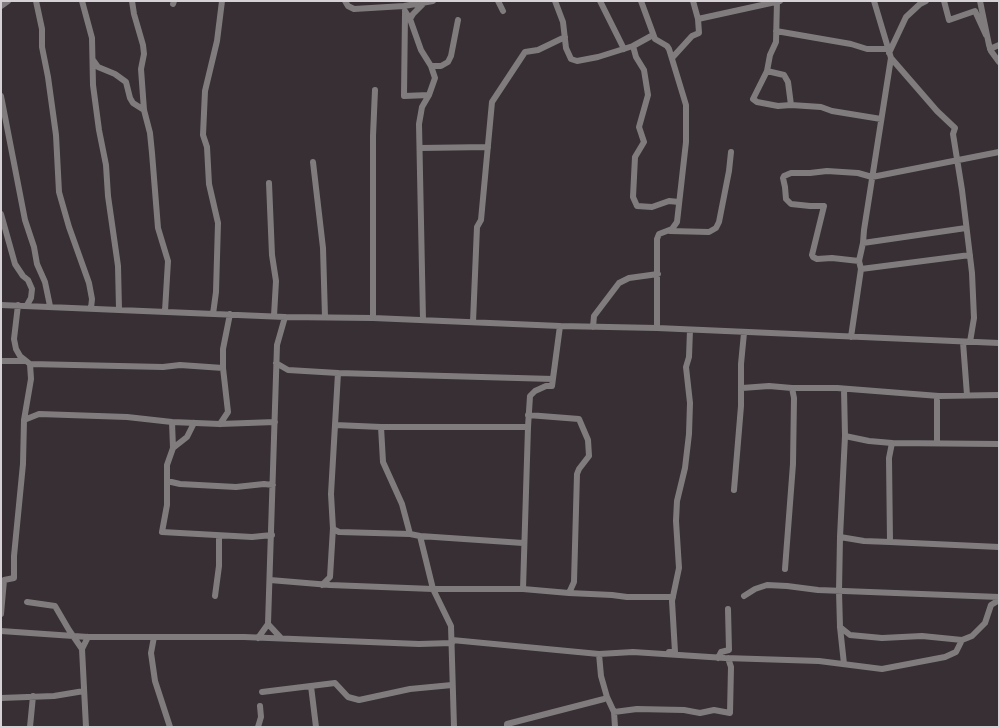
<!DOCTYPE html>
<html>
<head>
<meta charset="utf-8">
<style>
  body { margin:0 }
  #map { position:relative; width:1000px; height:728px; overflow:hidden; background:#372f33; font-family:"Fira Sans",sans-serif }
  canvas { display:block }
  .frame { position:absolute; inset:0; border:2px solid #d6d1d4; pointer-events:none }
</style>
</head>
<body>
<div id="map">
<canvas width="1000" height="728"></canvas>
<div class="frame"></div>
</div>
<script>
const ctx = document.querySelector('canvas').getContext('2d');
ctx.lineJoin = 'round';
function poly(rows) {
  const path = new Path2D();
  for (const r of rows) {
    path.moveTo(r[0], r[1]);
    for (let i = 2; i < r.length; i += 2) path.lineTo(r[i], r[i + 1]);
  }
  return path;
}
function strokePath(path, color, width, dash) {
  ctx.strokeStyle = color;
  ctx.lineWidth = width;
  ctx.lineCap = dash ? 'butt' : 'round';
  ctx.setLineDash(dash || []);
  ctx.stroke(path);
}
const minor = poly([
  [36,1,42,29,42,47,48,77,56,135,59,192,69,227,89,283,92,299,91,308],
  [82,1,92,38,93,85,99,130,106,165,108,196,118,266,119,309],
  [132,1,134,14,143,45,144,54,141,69,144,110,150,133,152,153,158,228,168,261,165,311],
  [345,1,348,6,354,9,404,6,433,1],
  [498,1,503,11],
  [555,1,563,22,566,48,571,59,577,61,598,57,633,46],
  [600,1,624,49],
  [641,1,655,39,667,46,669,49,686,105,686,142,677,222,672,229,659,234,657,239,657,328],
  [693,1,698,19],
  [777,1,776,42,770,55,767,71,753,99,757,102,778,106,791,105,821,107,832,111,881,119],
  [874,1,891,58,937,111,955,128,953,134,962,190,972,273,974,318,970,342],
  [944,1,949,20,975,11,986,35],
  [980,1,989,45,991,51,999,62],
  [173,4,174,1],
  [1,6,8,1],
  [405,11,410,19,421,50,431,66],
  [405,13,404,96,429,95],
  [410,19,413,14,424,3],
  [776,31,851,44,867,49,888,49],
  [653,35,633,46,636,57,644,70,648,95,639,127,644,142,635,157,633,197,637,206,652,207,669,201,679,202],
  [990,49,999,45],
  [889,53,906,17,920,4,926,1],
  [672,58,692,36,699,33,698,19,780,1],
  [93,60,98,67,115,74,126,82,130,98,133,103,144,110],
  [767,71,784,75,788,82,791,105],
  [1,96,25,220,34,247,37,264,45,282,50,306],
  [420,148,488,147],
  [313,162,323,248,325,317],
  [269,183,272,255,276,281,274,316],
  [1,214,15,264,23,276,28,280,32,289,31,298,27,305],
  [670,231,709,232,716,228,719,222,729,171,731,152],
  [863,243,966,228],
  [859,261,832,258,817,259,813,257,812,255,824,206,810,206,791,204,786,199,785,187,783,178,784,176,791,173,810,173,827,171,858,173,872,177,999,152],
  [861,269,970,255],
  [1,305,285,317,373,318,560,326,657,328,999,343],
  [213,314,216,292,218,223,209,184,207,147,203,135,205,91,217,41,222,1],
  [373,318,373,136,375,90],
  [423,320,419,124,422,107,429,95,435,78,431,66,441,66,448,62,451,56,458,20],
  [473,322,477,227,481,220,492,102,525,52,538,50,565,37],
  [593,327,594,316,619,283,629,278,658,274],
  [851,337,861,269,859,261,863,243,864,230,891,58],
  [963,342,967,395],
  [1,361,26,361],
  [276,363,288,370,338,373,331,494,333,529,339,532,410,534,420,536,433,589,451,626,454,727],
  [30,364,163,367,180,365,223,368],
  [338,373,553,379],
  [742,388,769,386,792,388,837,388,939,396],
  [844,389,845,436,840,537,839,591,840,627,844,664],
  [528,415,579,419,588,440,589,456,579,469,577,474,574,582,569,593],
  [24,420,39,414,127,417,172,422],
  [220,424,228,412,223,368,223,349,230,314],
  [335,425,381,427,528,427,530,396,535,391,546,386,552,386,560,326],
  [381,427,383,462,402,504,410,534],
  [845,436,869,441,892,443],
  [937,442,937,398,939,396,999,395],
  [173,448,187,437,194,423],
  [167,481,180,484,236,487,264,484,273,485],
  [734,490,741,406,741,364,744,333],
  [272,535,252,537,162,532,167,505,167,465,173,448,172,422,220,424,275,422],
  [420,536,523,543],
  [840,537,864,541,890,542,889,458,892,443,999,444],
  [890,542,999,547],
  [785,569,793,464,794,398,792,388],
  [270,580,330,585,433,589,523,589,569,593,612,595,627,597,673,597],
  [322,585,330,577,333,528],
  [523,589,528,427],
  [215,596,219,566,219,537],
  [744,596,755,589,767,585,787,586,818,590,999,597],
  [27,602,55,606,69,630,82,649],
  [1,614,4,580,14,578,14,556,23,464,24,420,31,379,30,364,20,356,16,349,14,339,18,305],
  [268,624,281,638],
  [840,627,850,635,882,638,922,636,962,640],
  [1,631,88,637,244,637,419,644,452,643],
  [154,637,151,653,155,681,170,727],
  [258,638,268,624,277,345,285,317],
  [452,640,599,654,633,652,725,658,819,661,882,669,945,657,956,652,962,640,972,636,985,623,991,605,999,600],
  [669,652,675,652,672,601,679,568,676,521,677,501,685,468,689,434,690,403,686,367,689,357,690,330],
  [718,658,721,652,729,650,728,609],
  [311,686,316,727],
  [262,692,335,683,348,697,359,700,410,689,452,685],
  [607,697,614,712,615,727],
  [1,698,54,696,84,691],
  [614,712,637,709,684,710,700,713,714,710,730,713,731,667,728,658],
  [30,727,33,696],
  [86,727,82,649,88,637],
  [258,727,261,717,260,706],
  [507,727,507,724,604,699,607,697,601,676,599,654]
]);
strokePath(minor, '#807c7e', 6);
</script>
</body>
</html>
